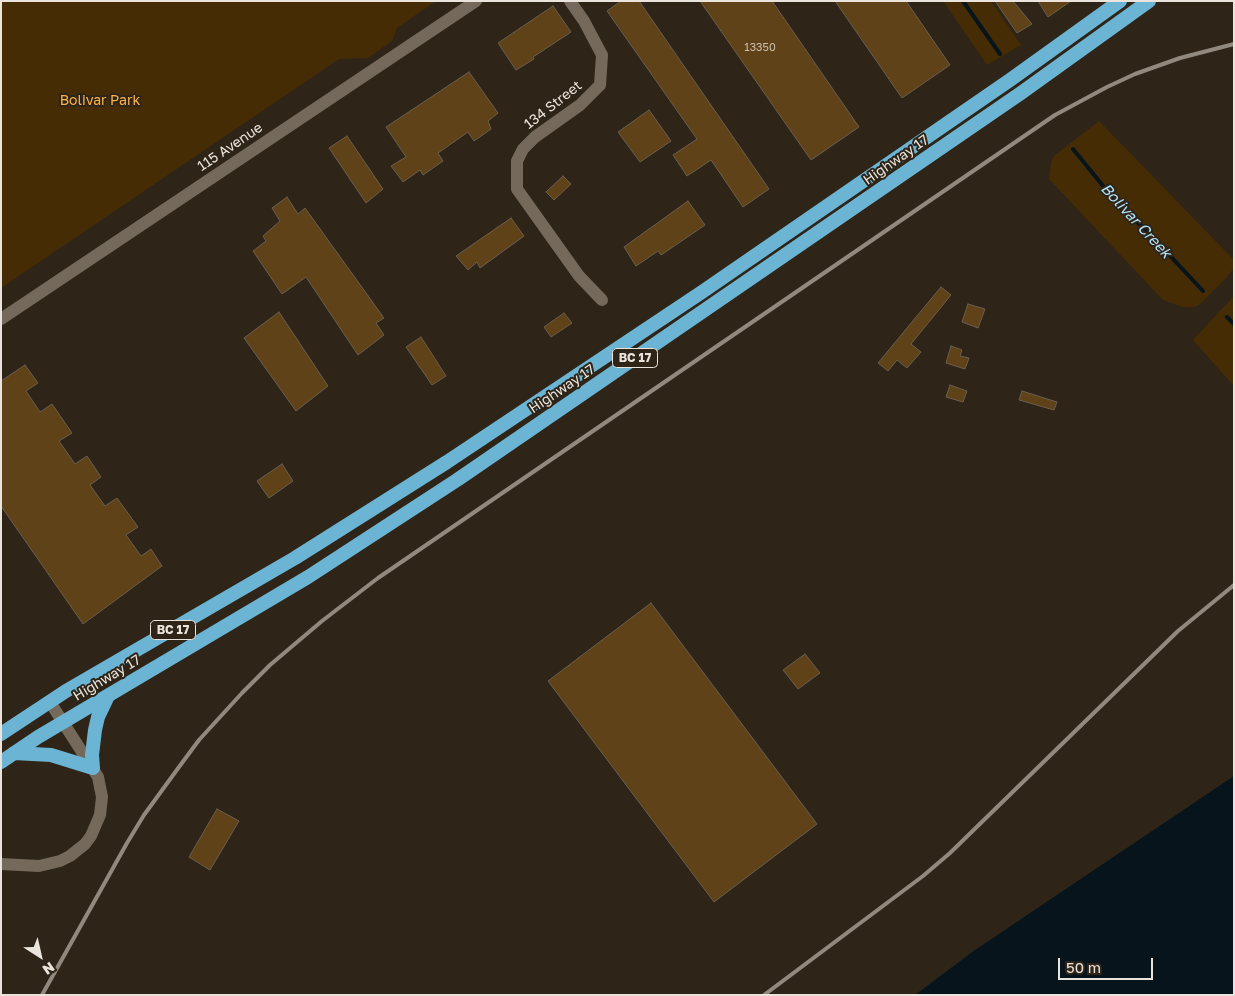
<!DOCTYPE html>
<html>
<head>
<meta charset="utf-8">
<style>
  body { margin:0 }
  #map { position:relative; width:1235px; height:996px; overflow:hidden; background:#2e2518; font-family:"Golos Text",sans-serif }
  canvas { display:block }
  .frame { position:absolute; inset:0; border:2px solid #ebe4dc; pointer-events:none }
  .north { position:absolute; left:15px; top:931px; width:50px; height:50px; -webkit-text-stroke:4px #2e2518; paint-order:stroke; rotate:145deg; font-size:14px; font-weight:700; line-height:20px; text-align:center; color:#ebe4dc }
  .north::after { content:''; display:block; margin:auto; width:18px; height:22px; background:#ebe4dc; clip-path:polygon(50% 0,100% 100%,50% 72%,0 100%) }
  .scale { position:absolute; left:1058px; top:958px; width:95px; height:22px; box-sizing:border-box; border:2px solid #ebe4dc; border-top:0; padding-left:6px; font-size:15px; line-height:18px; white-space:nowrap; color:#ebe4dc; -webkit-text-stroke:4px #2e2518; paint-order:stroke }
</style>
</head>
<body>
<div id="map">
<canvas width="1235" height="996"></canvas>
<div class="frame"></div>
<div class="north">N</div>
<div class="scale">50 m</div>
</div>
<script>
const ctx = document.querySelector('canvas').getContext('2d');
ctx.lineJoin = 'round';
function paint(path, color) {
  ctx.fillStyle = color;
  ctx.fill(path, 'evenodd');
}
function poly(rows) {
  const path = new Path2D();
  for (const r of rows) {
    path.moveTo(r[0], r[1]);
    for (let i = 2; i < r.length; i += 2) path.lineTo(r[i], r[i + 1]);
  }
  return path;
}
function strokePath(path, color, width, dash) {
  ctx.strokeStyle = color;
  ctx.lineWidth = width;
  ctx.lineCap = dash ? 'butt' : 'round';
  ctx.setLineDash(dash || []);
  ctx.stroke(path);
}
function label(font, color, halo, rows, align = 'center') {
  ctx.font = font + ' "Golos Text",sans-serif';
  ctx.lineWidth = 4;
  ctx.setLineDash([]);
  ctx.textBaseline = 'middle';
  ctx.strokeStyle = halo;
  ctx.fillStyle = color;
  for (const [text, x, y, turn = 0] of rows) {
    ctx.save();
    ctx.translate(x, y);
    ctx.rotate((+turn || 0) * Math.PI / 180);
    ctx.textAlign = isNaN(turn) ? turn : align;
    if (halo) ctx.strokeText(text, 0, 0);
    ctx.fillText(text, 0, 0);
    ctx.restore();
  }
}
const green = poly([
  [1,1,436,1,397,28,392,41,368,58,339,59,1,288],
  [943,1,991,1,1021,45,987,65],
  [1099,121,1234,260,1234,268,1227,277,1200,304,1195,307,1183,307,1163,300,1049,179,1051,162,1054,156],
  [1234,296,1234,386,1193,340]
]);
const water = poly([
  [1234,776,1234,995,915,995,975,950]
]);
const stream = poly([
  [963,1,1000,54],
  [1073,149,1121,208,1146,230,1203,291],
  [1227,317,1234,324]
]);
const building = poly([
  [621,1,639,1,769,189,743,207,711,160,687,176,673,155,697,139,607,11,621,1],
  [700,1,772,1,859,127,811,160,700,1],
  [835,1,906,1,950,65,902,98,835,1],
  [995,1,1013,1,1032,24,1017,33,995,1],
  [1038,1,1071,1,1048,17,1038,1],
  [553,6,571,32,533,57,534,59,516,70,498,43,553,6],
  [469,72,498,113,488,121,491,129,474,141,468,132,438,153,443,161,423,175,420,170,403,182,391,166,406,157,386,127,469,72],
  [649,110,671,141,640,162,618,132,649,110],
  [347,136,383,189,366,203,329,148,347,136],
  [563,176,571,184,554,200,546,192,563,176],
  [287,197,298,214,305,208,384,318,376,323,384,335,358,355,306,277,282,294,253,251,266,241,263,236,280,221,272,208,287,197],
  [688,201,705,225,661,255,658,251,636,266,624,247,688,201],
  [511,218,524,236,480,268,477,262,468,270,456,256,511,218],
  [941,287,951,295,911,344,921,352,907,368,897,360,888,371,878,363,941,287],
  [968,304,985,309,978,328,962,322,968,304],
  [279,312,328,386,296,411,244,338,279,312],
  [564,313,572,323,551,337,544,327,564,313],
  [421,337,446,376,432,385,406,347,421,337],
  [951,346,962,350,960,356,969,358,965,369,946,363,951,346],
  [25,365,38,383,26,391,40,412,52,404,72,433,59,441,75,464,87,456,101,477,90,485,105,506,117,498,138,527,126,535,141,556,151,549,162,566,83,624,1,506,1,381,25,365],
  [950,385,967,391,963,402,946,397,950,385],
  [1022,391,1057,402,1054,410,1019,400,1022,391],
  [282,464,293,481,269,498,257,481,282,464],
  [651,603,817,824,714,902,548,681,651,603],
  [805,654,820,673,798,689,783,670,805,654],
  [217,809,239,821,210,870,189,857,217,809]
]);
const minor = poly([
  [570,1,584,21,602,55,600,85,580,105,535,137,523,149,517,161,517,189,579,276,602,300],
  [1,864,39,866,60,861,70,856,85,844,91,836,100,815,102,797,98,777,50,702]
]);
const tertiary = poly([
  [1,319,476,1]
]);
const trunk = poly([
  [1,734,66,691,295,558,447,462,702,292,1010,80,1120,1],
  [14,753,51,755,93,768,92,755,95,730,98,717,108,696],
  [1,762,38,737,308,577,457,480,1021,93,1149,1]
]);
const rail = poly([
  [42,995,127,843,144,815,179,767,199,740,242,693,270,665,322,621,378,578,1055,115,1107,87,1135,74,1180,58,1234,44],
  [764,995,923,876,950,853,1178,631,1234,585]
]);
const numberNames = [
  ["13350",760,48]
];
const shields = [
  [635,358,45],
  [173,630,45]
];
const shieldNames = [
  ["BC 17",635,358],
  ["BC 17",173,630]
];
const parkNames = [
  ["Bolivar Park",100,101]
];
const streetNames = [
  ["134 Street",553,105,-38],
  ["115 Avenue",230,147,-34],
  ["Highway 17",896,160,-35],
  ["Highway 17",562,389,-34],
  ["Highway 17",107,678,-31]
];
const waterNames = [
  ["Bolivar Creek",1136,221,47]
];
paint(green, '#452c05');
paint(water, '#07141b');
strokePath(stream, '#07141b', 4);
paint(building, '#604218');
strokePath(building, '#695e50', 1);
strokePath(minor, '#74695b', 12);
strokePath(tertiary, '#74695b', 12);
strokePath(trunk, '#6bb4d3', 14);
strokePath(rail, '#91897e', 4);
label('11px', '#c8bcab', null, numberNames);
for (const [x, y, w] of shields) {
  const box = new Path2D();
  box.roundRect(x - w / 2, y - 9.5, w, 19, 4);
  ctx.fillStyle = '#2e2518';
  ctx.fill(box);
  strokePath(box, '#ebe4dc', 1);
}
label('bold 12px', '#ebe4dc', null, shieldNames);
label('14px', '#fdb448', '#2e2518', parkNames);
label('14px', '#ebe4dc', '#2e2518', streetNames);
label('italic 15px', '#b3e3fa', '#2e2518', waterNames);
</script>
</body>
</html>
